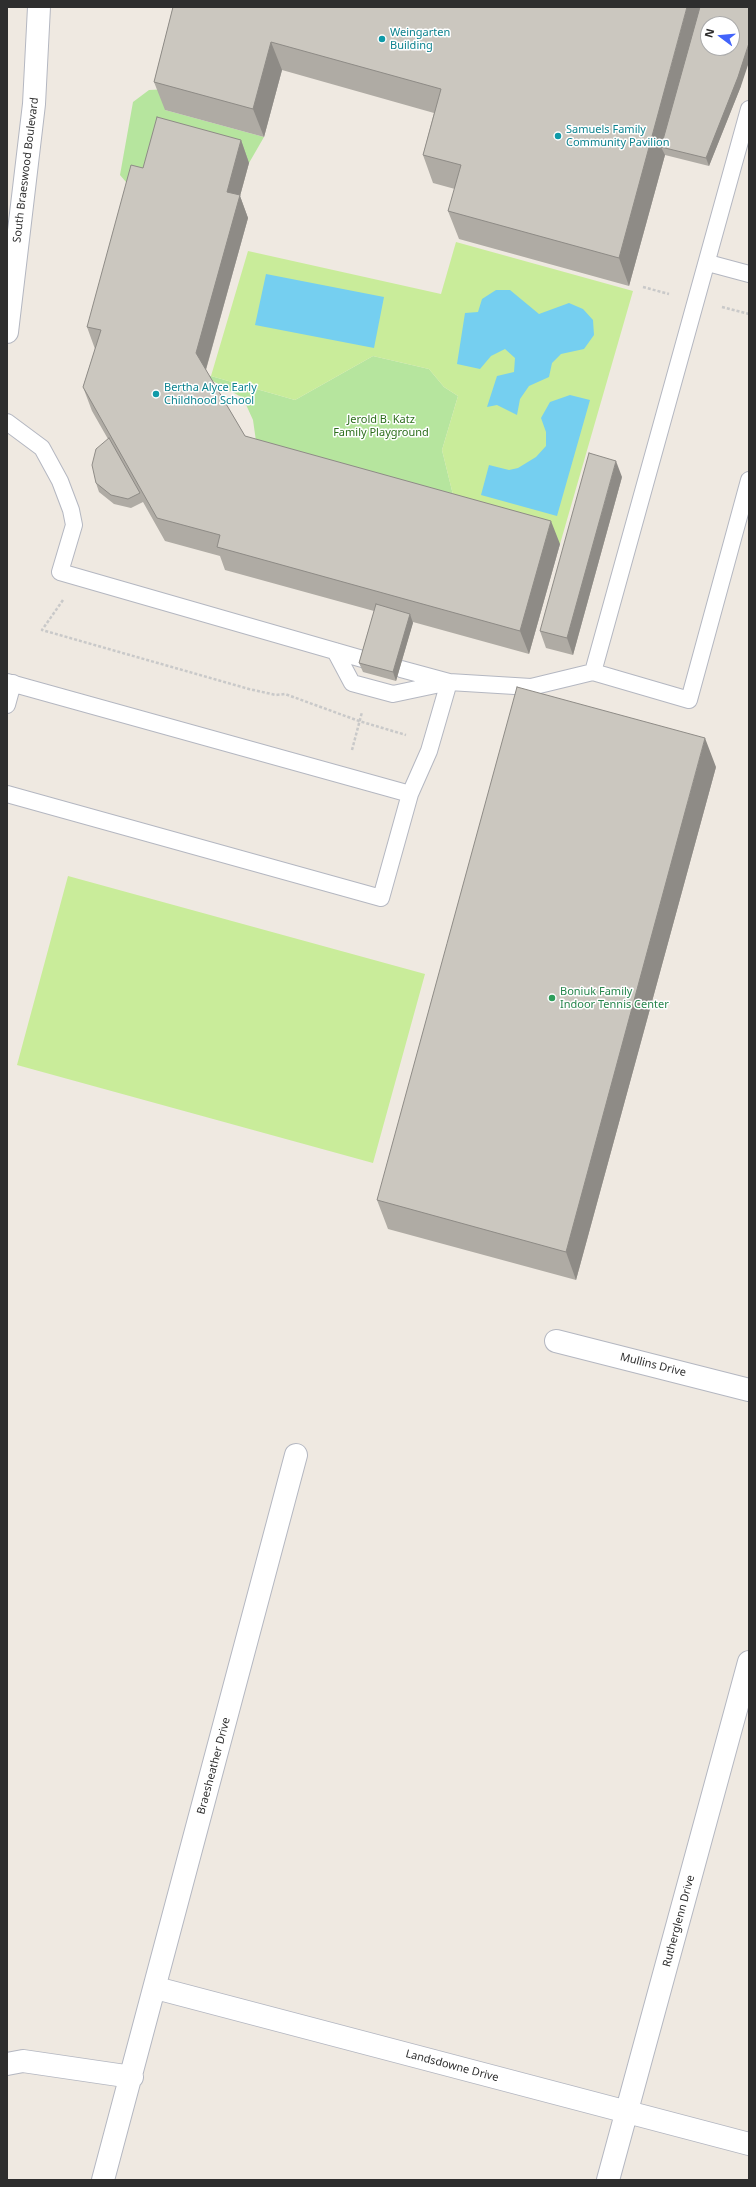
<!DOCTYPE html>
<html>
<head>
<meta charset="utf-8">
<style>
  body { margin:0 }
  #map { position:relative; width:756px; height:2187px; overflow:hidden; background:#efe9e1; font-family:"Noto Sans",sans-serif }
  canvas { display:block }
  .frame { position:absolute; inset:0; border:8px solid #2e2e2e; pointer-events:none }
  .north { position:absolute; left:700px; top:16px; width:40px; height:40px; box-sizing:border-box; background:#fff; border:1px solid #ababab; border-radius:50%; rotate:286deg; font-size:11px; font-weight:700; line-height:16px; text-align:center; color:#2e2e2e }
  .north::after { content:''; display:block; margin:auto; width:14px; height:18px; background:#4264fb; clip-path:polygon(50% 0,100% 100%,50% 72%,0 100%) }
</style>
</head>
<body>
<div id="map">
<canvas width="756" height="2187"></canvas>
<div class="frame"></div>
<div class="north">N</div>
</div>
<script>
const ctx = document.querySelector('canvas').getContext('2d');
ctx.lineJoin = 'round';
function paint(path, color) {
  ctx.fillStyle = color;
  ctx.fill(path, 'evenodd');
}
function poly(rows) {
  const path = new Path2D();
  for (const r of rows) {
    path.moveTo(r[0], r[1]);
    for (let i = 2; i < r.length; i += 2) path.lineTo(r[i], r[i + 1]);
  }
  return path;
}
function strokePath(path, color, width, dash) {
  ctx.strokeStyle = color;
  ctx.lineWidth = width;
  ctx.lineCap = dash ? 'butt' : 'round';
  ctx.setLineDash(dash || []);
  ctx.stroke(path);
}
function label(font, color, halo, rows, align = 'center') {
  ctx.font = font + ' "Noto Sans",sans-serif';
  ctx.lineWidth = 3;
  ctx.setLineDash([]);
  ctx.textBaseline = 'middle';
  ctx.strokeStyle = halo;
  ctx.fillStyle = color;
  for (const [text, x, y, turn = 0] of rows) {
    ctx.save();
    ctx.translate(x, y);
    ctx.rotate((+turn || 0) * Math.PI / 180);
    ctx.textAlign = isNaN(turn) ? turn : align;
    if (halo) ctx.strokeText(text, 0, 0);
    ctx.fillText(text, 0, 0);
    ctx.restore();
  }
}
const green = poly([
  [170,89,165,110,264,137,249,163,166,140,137,195,120,175,133,102,149,90],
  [373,356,429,369,444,387,458,396,442,450,458,515,257,448,253,420,243,398,204,376,211,376,295,400]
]);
const pitch = poly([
  [456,242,633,291,560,544,458,515,442,450,458,396,444,387,429,369,373,356,295,400,211,376,248,251,441,294],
  [68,876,425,974,373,1163,17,1065]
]);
const water = poly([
  [266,274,384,297,374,348,255,325],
  [496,290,510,290,539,314,569,303,583,309,593,320,594,335,584,349,561,354,552,363,549,377,529,386,520,399,517,415,497,405,487,407,497,376,514,372,515,358,505,349,491,356,480,369,457,364,465,313,478,312,482,299],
  [570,395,590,400,557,516,481,495,489,465,509,470,518,468,536,457,546,446,546,432,541,418,550,402]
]);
const path = poly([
  [643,287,669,294],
  [722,307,749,314],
  [63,600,42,630,249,689,276,695,285,694,359,721,406,735],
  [352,750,362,712]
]);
const service = poly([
  [708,263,749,274],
  [7,422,42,448,60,481,71,510,74,525,60,572,366,660],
  [335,651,352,683,393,694,445,683],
  [401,669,449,682,531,687,593,672,689,700,749,480],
  [593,672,749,109],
  [7,682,410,794],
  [7,705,13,683],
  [7,794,381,898,410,794,429,751,449,682]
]);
const minor = poly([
  [556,1341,749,1390],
  [156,1988,749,2144],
  [7,2064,23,2061,132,2077],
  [103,2180,296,1455],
  [608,2180,749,1662]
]);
const secondary = poly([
  [7,332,34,104,39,7]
]);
const wall = poly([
  [173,7,741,86,709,166,665,155,629,286,459,239,448,211,455,189,433,183,423,155,434,113,282,70,264,137,165,110,154,82],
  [241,140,249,163,240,196,248,218,206,370,245,436,560,544,529,654,413,622,396,681,363,672,359,663,374,611,225,570,220,556,165,541,143,502,131,508,114,504,99,492,96,483,108,439,92,411,83,387,95,349,87,327,143,168],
  [622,477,573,655,546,648,540,631],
  [716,767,576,1280,388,1229,377,1200]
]);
const shadedWall = poly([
  [687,7,705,7,661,147,665,155,629,286,619,258],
  [271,42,282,70,264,137,253,109],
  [749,43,749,62,741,86,709,166,706,158],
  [241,140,249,163,240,196,248,218,204,376,196,353,227,192],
  [616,461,622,477,573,655,567,638],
  [551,521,560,544,529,654,520,631],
  [410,614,413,623,396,681,393,672],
  [705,738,716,767,576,1280,566,1252]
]);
const building = poly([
  [173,7,687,7,619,258,448,211,461,165,423,155,441,89,271,42,253,109,154,82,173,7],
  [700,7,749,7,749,43,738,77,706,158,661,147,700,7],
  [708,24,732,24,732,48,708,48,708,24],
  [157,117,241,140,227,192,240,195,196,353,245,436,551,521,520,631,217,547,220,535,157,518,83,387,101,330,87,327,131,165,143,168,157,117],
  [109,438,140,493,128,499,111,495,96,483,92,465,96,449,109,438],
  [589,453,616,461,567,638,540,631,589,453],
  [376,604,410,614,393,672,359,663,376,604],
  [517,687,705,738,566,1252,377,1200,517,687]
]);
const markers = [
  [382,39,4,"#0f9aa8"],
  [558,136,4,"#0f9aa8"],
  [156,394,4,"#0f9aa8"],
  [552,998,4,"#2e9e5b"]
];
const cultureNames = [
  ["Weingarten",390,33],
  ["Building",390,46],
  ["Samuels Family",566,130],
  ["Community Pavilion",566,143],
  ["Bertha Alyce Early",164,388],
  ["Childhood School",164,401]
];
const streetNames = [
  ["South Braeswood Boulevard",26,170,-83],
  ["Mullins Drive",653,1365,14],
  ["Braesheather Drive",214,1766,-75],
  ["Rutherglenn Drive",679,1921,-75],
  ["Landsdowne Drive",452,2066,15]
];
const parkNames = [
  ["Jerold B. Katz",381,420],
  ["Family Playground",381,433]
];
const leisureNames = [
  ["Boniuk Family",560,992],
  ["Indoor Tennis Center",560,1005]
];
paint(green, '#b6e59e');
paint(pitch, '#c9ec9a');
paint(water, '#75cff0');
strokePath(service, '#b4b7c1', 18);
strokePath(minor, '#b4b7c1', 24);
strokePath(secondary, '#b4b7c1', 24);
strokePath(path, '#c9c9c9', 2.5, [3, 2]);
strokePath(service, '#fff', 16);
strokePath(minor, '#fff', 22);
strokePath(secondary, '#fff', 22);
paint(wall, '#afaba4');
paint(shadedWall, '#8e8b86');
paint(building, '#cbc7bf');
strokePath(building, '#8e8b86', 1);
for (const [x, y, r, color] of markers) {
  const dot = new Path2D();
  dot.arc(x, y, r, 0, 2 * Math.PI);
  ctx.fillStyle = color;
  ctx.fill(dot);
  strokePath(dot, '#fff', 1.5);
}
label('11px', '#0d838f', '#fff', cultureNames, 'left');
label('11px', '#2e2e2e', '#fff', streetNames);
label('11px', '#2c6e1b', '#fff', parkNames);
label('11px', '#27864d', '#fff', leisureNames, 'left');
</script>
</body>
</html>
